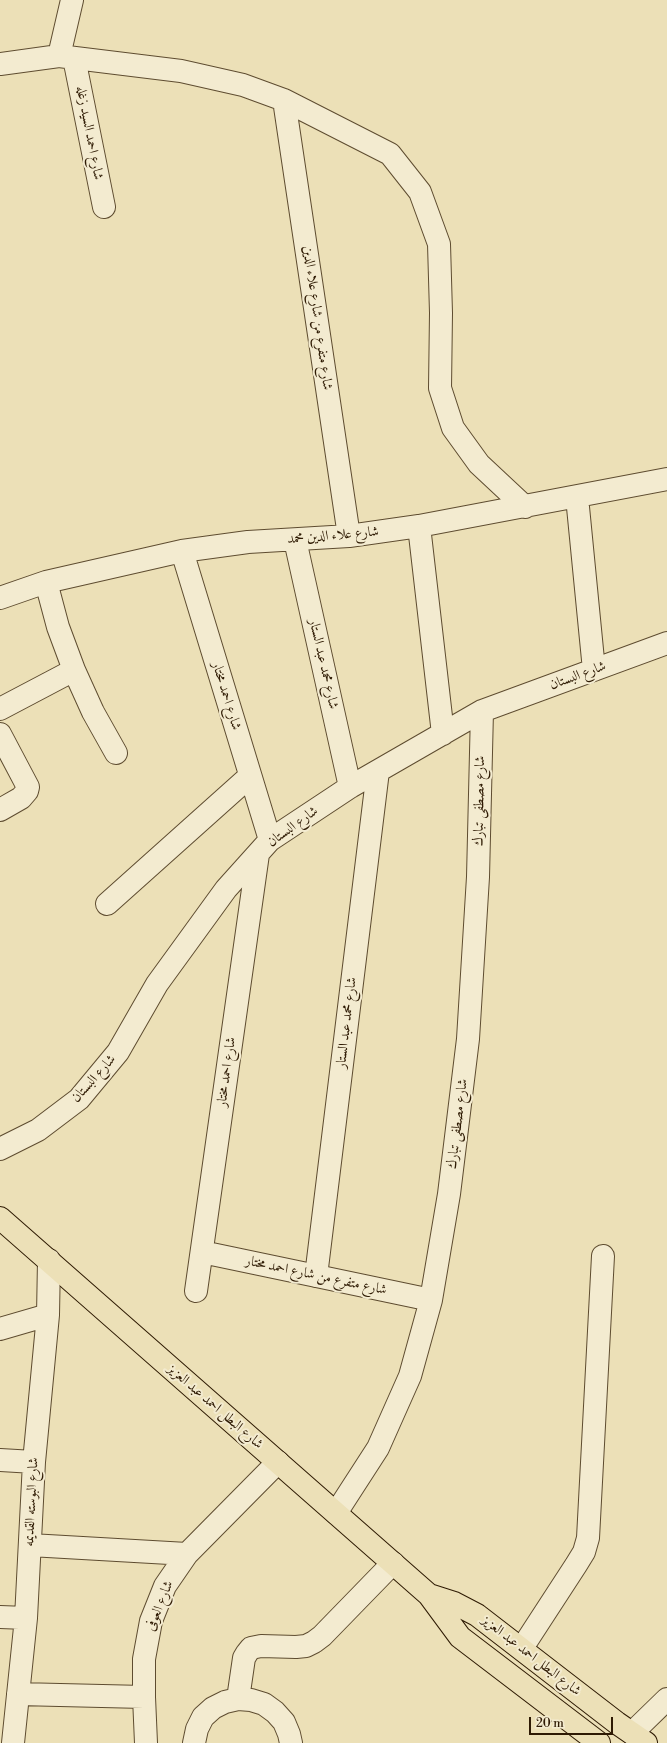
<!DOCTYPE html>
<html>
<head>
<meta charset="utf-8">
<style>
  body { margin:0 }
  #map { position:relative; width:667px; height:1743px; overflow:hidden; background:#ece0b7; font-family:"Libre Bodoni",serif }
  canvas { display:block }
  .scale { position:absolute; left:529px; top:1717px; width:84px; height:18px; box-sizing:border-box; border:2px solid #2e1a03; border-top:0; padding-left:5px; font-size:12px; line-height:14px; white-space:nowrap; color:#2e1a03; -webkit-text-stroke:3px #f3ebd0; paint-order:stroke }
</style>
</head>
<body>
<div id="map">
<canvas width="667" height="1743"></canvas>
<div class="scale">20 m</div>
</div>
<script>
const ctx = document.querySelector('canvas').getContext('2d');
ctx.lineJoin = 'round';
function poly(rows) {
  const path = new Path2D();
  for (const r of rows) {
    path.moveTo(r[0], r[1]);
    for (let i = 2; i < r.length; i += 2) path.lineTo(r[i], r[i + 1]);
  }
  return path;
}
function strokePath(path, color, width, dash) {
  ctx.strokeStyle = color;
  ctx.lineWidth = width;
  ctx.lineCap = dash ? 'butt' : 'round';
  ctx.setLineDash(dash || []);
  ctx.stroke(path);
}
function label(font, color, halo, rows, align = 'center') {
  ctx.font = font + ' "Libre Bodoni",Amiri,serif';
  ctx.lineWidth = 4;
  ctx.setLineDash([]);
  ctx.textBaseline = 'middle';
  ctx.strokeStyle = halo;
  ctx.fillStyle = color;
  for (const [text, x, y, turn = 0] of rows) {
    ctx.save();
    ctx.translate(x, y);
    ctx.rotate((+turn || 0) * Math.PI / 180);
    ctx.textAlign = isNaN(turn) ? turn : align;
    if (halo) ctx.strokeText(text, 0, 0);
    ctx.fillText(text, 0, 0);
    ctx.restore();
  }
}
const minor = poly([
  [59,56,72,0],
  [74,58,104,207],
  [0,64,59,56,181,71,243,85,284,100,390,154,420,192,439,244,441,313,440,388,453,428,479,464,525,507],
  [284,100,349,536],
  [577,497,594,670],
  [419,526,443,734],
  [295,540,350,787],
  [182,551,270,840],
  [46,582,58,627,74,670,93,712,116,753],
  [0,598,46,582,182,551,248,542,349,536,419,526,667,479],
  [0,709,74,670],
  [0,734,28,787,27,791,21,798,0,810],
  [107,904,250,776],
  [0,1149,38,1130,79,1099,118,1052,157,984,226,889,270,840,350,787,482,711,667,643],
  [202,1252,431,1300],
  [316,1276,378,771],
  [196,1291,258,854],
  [0,1329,48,1315],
  [0,1460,34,1462],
  [336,1513,378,1448,410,1376,431,1300,449,1194,468,1039,478,877,482,711],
  [30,1545,187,1554],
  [0,1617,26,1618],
  [522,1648,576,1565,584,1552,588,1538,603,1256],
  [18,1694,144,1697],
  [238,1699,244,1658,247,1653,251,1648,261,1646,296,1647,306,1646,314,1642,322,1636,393,1563],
  [632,1733,667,1699],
  [13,1743,26,1618,34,1462,48,1315,49,1260],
  [146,1743,144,1697,144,1659,151,1621,165,1586,187,1554,278,1462],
  [194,1743,197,1729,203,1717,213,1708,225,1702,238,1699,251,1700,264,1704,275,1712,284,1722,289,1734,291,1743]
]);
const major = poly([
  [0,1218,429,1595,460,1637,599,1743],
  [429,1595,454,1603,477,1615,617,1723,646,1743]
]);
const streetNames = [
  ["شارع احمد السيد زغله",89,133,79],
  ["شارع متفرع من شارع علاء الدين",317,318,82],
  ["شارع علاء الدين محمد",333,536,-5],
  ["شارع محمد عبد الستار",323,664,77],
  ["شارع البستان",578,676,-20],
  ["شارع احمد مختار",226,696,73],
  ["شارع مصطفى تبارك",480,801,-89],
  ["شارع البستان",293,827,-36],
  ["شارع محمد عبد الستار",347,1023,-83],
  ["شارع احمد مختار",227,1072,-82],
  ["شارع البستان",94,1079,-48],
  ["شارع مصطفى تبارك",458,1124,-83],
  ["شارع متفرع من شارع احمد مختار",316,1276,12],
  ["شارع البطل احمد عبد العزيز",215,1407,41],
  ["شارع البوسته القديمه",32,1502,-87],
  ["شارع العوفى",160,1606,-68],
  ["شارع البطل احمد عبد العزيز",531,1656,38]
];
strokePath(minor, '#5e4c30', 24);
strokePath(major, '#2e1a03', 24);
strokePath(minor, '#f3ebd0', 22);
strokePath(major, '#ece0b7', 22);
label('14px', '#2e1a03', '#f3ebd0', streetNames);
</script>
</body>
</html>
